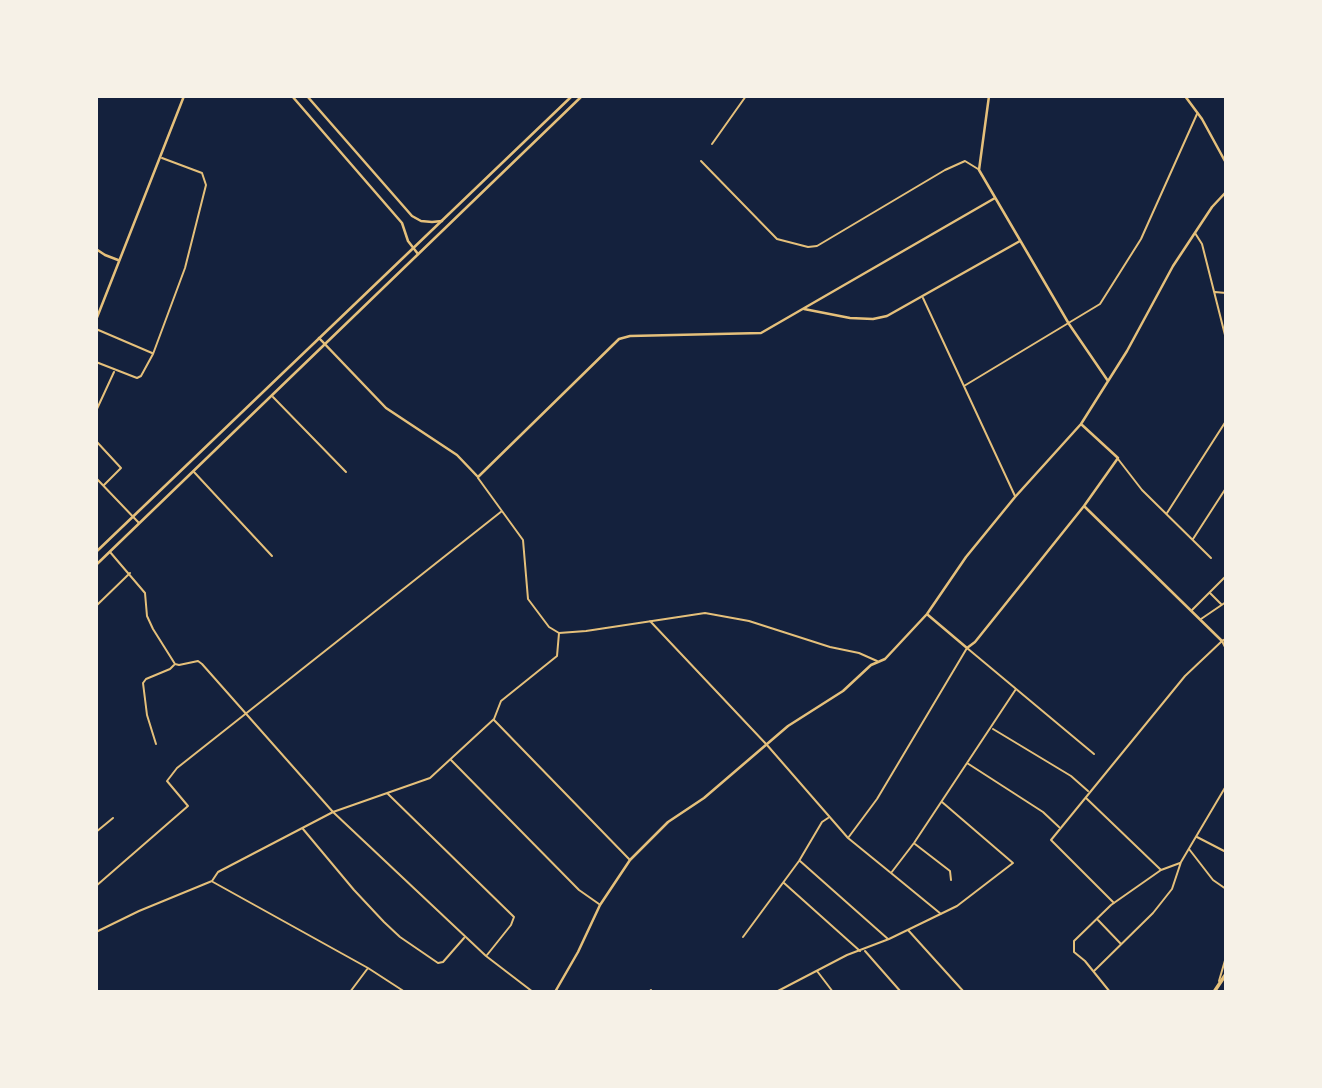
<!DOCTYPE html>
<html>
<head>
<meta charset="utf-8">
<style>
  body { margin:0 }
  #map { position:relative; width:1322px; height:1088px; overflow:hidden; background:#14213d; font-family:Arial,sans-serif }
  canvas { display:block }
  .frame { position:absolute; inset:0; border:98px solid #f6f1e7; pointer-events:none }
</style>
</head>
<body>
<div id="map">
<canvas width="1322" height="1088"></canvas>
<div class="frame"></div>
</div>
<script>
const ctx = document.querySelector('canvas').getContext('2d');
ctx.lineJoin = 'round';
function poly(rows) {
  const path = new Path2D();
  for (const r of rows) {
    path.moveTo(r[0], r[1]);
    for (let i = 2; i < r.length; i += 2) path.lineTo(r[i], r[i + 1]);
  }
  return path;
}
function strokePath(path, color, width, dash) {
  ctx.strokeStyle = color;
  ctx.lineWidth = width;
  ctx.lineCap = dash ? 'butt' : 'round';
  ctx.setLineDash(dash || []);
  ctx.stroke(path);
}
const minor = poly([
  [712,144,746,96],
  [701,161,777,239,808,247,817,246,945,170,965,161,978,169],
  [1195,233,1202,244,1226,339],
  [1215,292,1226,293],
  [923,298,1015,496],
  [96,329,152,353],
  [96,362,137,378,141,376,153,354,185,268,206,185,202,173,162,158],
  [964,386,1100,304,1141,239,1197,114],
  [273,397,346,472],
  [96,411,114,372],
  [96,441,121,468,104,485],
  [1118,459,1142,490,1211,558],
  [194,472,272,556],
  [96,478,139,523],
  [478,478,523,540,528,599,549,627,559,633,586,631,705,613,749,621,830,647,859,653,877,661],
  [1167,513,1226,421],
  [1193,539,1226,488],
  [110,552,145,593,147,616,153,629,175,664,179,665,198,661,202,664,333,812,486,956,533,992],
  [1210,593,1221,604],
  [96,606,130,573],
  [1192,610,1226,576],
  [1201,619,1226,602],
  [650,621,767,745,848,838,891,873,914,843,1016,689],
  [494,720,629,859],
  [993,729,1071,776,1088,791],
  [156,744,147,715,143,683,146,679,170,669,174,665],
  [451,760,579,890,599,904],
  [967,763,1043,812,1059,827],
  [387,793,514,917,511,925,487,955],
  [1086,798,1161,870,1180,863],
  [303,829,354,890,384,922,400,937,438,963,443,962,464,938],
  [96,832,113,818],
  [1197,837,1226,852],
  [848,838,877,799,967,648,1094,754],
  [915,844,950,871,951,880],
  [1189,849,1213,880,1226,889],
  [800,861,888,939],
  [891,873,941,914],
  [213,882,368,968],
  [784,883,860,951],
  [96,886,188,806,167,781,177,768,502,511],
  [1114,903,1051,840,1185,676,1222,641,1226,649],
  [1098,920,1121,944],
  [908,930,964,992],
  [96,932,139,911,212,881,218,872,333,812,430,778,494,719,501,701,557,656,559,633],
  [743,937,799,861,822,822,828,818],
  [865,951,901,992],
  [817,971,833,992],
  [1094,971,1153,913,1172,889,1181,862,1226,786],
  [1219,981,1226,957],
  [350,992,368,968,405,992],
  [649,992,651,990],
  [776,992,847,955,889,939,957,906,1013,863,942,802],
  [1110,992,1085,961,1074,952,1074,941,1111,905,1161,870]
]);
const tertiary = poly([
  [292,96,402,223,408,241,418,254],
  [307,96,412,216,421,221,432,222,442,221],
  [989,96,979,170,1069,324,1108,381],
  [1185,96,1202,119,1226,163],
  [96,249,105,255,118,260],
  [804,309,850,318,873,319,887,316,1020,241],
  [96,320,184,96],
  [319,338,386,408,457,455,478,477,619,339,630,336,761,333,995,198],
  [1084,506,1222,641,1226,639],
  [928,615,967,648,975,642,1084,506,1118,458,1081,424],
  [555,992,578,952,600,905,630,860,668,822,704,798,788,726,843,691,871,665,885,659,927,614,966,557,1015,497,1081,424,1127,351,1173,266,1212,207,1226,192]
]);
const secondary = poly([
  [96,552,572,96],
  [96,565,582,96]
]);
const primary = poly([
  [1214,992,1226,974]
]);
strokePath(minor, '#e5c07b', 2);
strokePath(tertiary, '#e5c07b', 2.5);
strokePath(secondary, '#e5c07b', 2.5);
strokePath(primary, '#e5c07b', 3.5);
</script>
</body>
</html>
